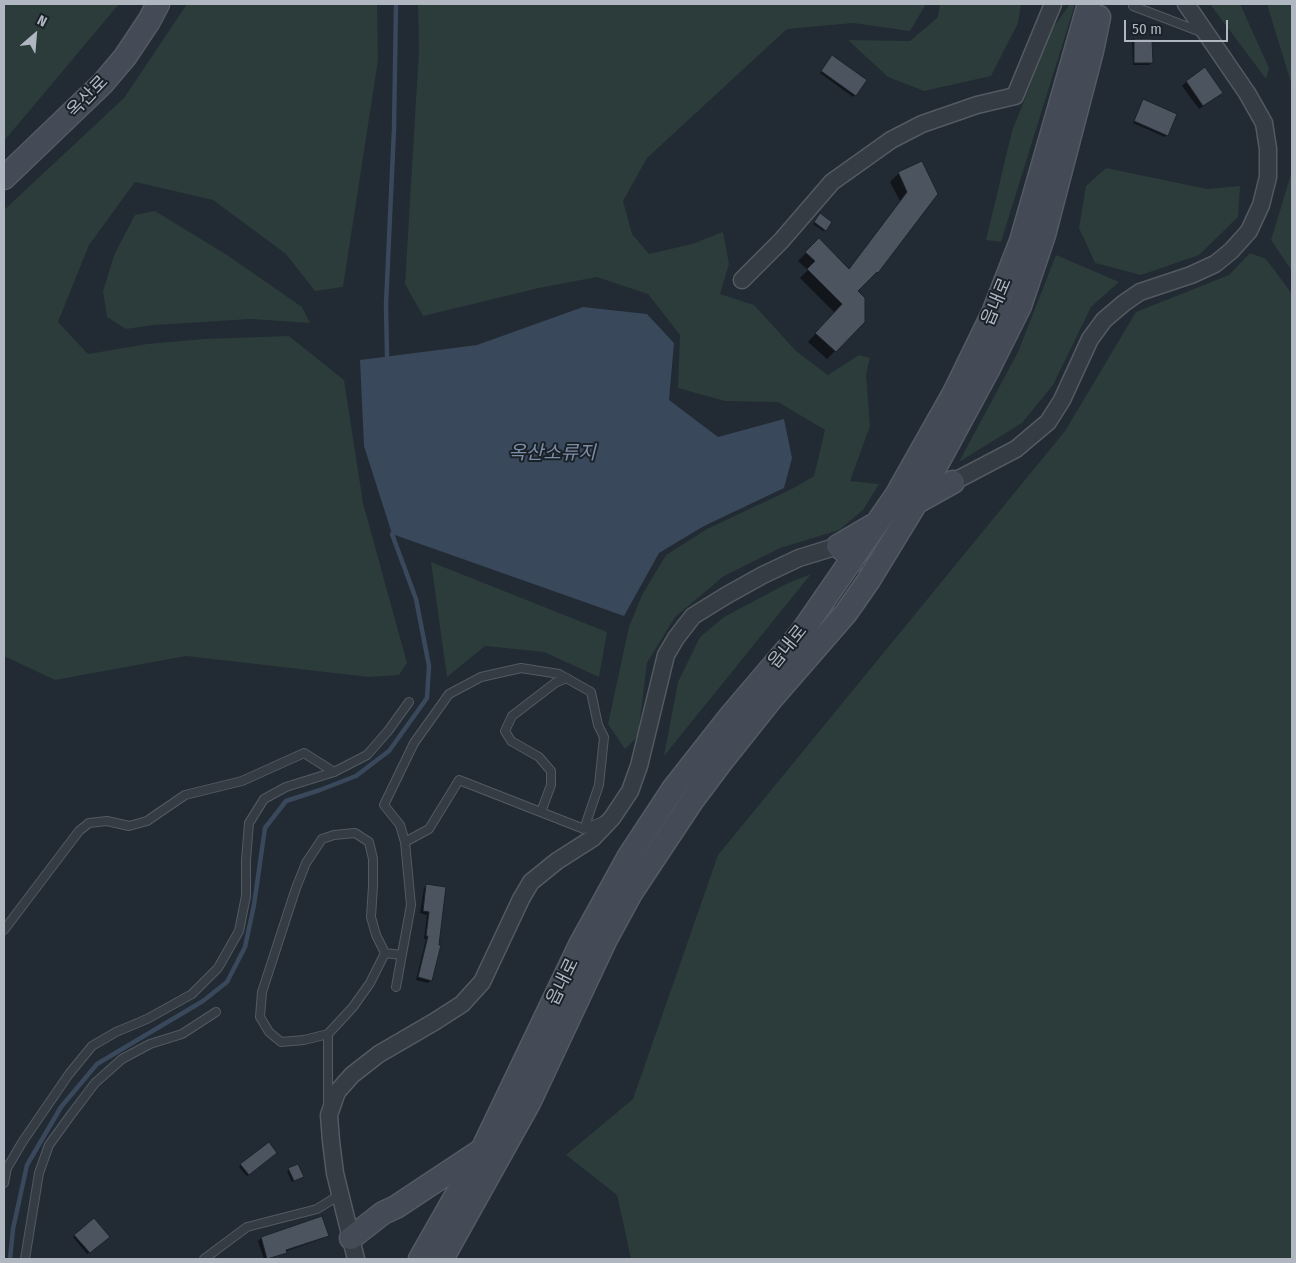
<!DOCTYPE html>
<html>
<head>
<meta charset="utf-8">
<style>
  body { margin:0 }
  #map { position:relative; width:1296px; height:1263px; overflow:hidden; background:#222a33; font-family:"Fira Sans Condensed",sans-serif }
  canvas { display:block }
  .frame { position:absolute; inset:0; border:5px solid #b0b7c1; pointer-events:none }
  .north { position:absolute; left:10px; top:10px; width:50px; height:50px; -webkit-text-stroke:4px #1b2129; paint-order:stroke; rotate:27deg; font-size:14px; font-weight:700; line-height:20px; text-align:center; color:#b0b7c1 }
  .north::after { content:''; display:block; margin:auto; width:18px; height:22px; background:#b0b7c1; clip-path:polygon(50% 0,100% 100%,50% 72%,0 100%) }
  .scale { position:absolute; left:1124px; top:20px; width:104px; height:22px; box-sizing:border-box; border:2px solid #b0b7c1; border-top:0; padding-left:6px; font-size:15px; line-height:18px; white-space:nowrap; color:#b0b7c1; -webkit-text-stroke:4px #1b2129; paint-order:stroke }
</style>
</head>
<body>
<div id="map">
<canvas width="1296" height="1263"></canvas>
<div class="frame"></div>
<div class="north">N</div>
<div class="scale">50 m</div>
</div>
<script>
const ctx = document.querySelector('canvas').getContext('2d');
ctx.lineJoin = 'round';
function paint(path, color) {
  ctx.fillStyle = color;
  ctx.fill(path, 'evenodd');
}
function poly(rows) {
  const path = new Path2D();
  for (const r of rows) {
    path.moveTo(r[0], r[1]);
    for (let i = 2; i < r.length; i += 2) path.lineTo(r[i], r[i + 1]);
  }
  return path;
}
function strokePath(path, color, width, dash) {
  ctx.strokeStyle = color;
  ctx.lineWidth = width;
  ctx.lineCap = dash ? 'butt' : 'round';
  ctx.setLineDash(dash || []);
  ctx.stroke(path);
}
function label(font, color, halo, rows, align = 'center') {
  ctx.font = font + ' "Fira Sans Condensed","Noto Sans KR",sans-serif';
  ctx.lineWidth = 4;
  ctx.setLineDash([]);
  ctx.textBaseline = 'middle';
  ctx.strokeStyle = halo;
  ctx.fillStyle = color;
  for (const [text, x, y, turn = 0] of rows) {
    ctx.save();
    ctx.translate(x, y);
    ctx.rotate((+turn || 0) * Math.PI / 180);
    ctx.textAlign = isNaN(turn) ? turn : align;
    if (halo) ctx.strokeText(text, 0, 0);
    ctx.fillText(text, 0, 0);
    ctx.restore();
  }
}
const green = poly([
  [4,4,119,4,4,141],
  [187,4,377,4,378,60,343,287,315,291,286,254,213,200,135,182,89,245,58,322,88,354,147,344,204,339,289,336,344,380,363,503,407,663,399,675,369,677,186,656,55,680,4,656,4,210,124,98],
  [418,4,926,4,910,31,853,23,787,29,647,158,623,201,632,234,649,254,692,244,723,232,729,264,720,294,754,305,796,351,828,375,859,355,870,358,866,374,870,426,850,481,879,484,863,510,839,530,780,548,724,576,675,617,647,663,638,736,625,749,608,724,629,627,642,595,666,555,707,529,792,489,814,476,825,430,778,402,725,401,678,388,680,335,648,294,597,277,539,288,423,316,405,284,419,50],
  [940,4,1021,4,1018,23,991,76,924,91,888,77,848,40,910,41,938,17],
  [1070,4,1075,4,1001,242,986,240,1012,131,1053,28],
  [1210,4,1240,4,1269,68,1266,79],
  [1267,4,1292,4,1292,86],
  [1106,168,1207,189,1240,186,1238,217,1199,255,1141,275,1095,263,1079,228,1086,186],
  [1292,171,1292,271,1271,240],
  [155,211,227,255,302,307,310,323,251,319,154,325,126,329,107,317,103,291,115,253,135,215],
  [1250,253,1266,259,1292,294,1292,1259,631,1259,617,1195,566,1155,633,1099,718,855,1065,431,1136,312,1229,275],
  [1056,255,1119,282,1091,307,1053,385,1022,423,959,462,1018,352],
  [431,562,607,632,599,677,544,652,485,646,447,677],
  [811,574,664,756,678,682,700,637,724,617,788,583]
]);
const water = poly([
  [583,307,647,314,674,343,669,400,718,437,784,419,792,458,784,488,704,526,659,553,624,616,392,534,364,446,360,360,477,345]
]);
const shadow = poly([
  [1134,40,1151,63,1149,65,1133,65,1132,42],
  [831,59,866,81,853,97,820,73],
  [1186,82,1217,97,1199,109,1182,86],
  [1142,103,1167,135,1165,137,1133,123],
  [922,162,877,272,856,291,835,351,827,359,808,342,835,313,800,278,808,270,798,261,819,240,848,270,900,201,890,182,899,173],
  [821,215,825,230,823,231,813,224],
  [427,886,438,946,431,980,428,983,416,980,426,939,424,939,427,915,420,913,424,888],
  [274,1155,247,1176,239,1167,241,1165],
  [289,1169,300,1178,292,1182,287,1171],
  [321,1218,327,1235,324,1238,264,1259,258,1241,261,1238],
  [94,1220,108,1237,87,1254,73,1237]
]);
const stream = poly([
  [387,356,386,304,394,129,396,4],
  [10,1259,13,1229,27,1165,61,1107,97,1064,203,1001,227,982,245,947,254,905,265,828,286,801,320,790,356,776,389,751,427,698,429,666,416,599,392,534]
]);
const building = poly([
  [1134,39,1152,39,1153,63,1134,63,1134,39],
  [832,55,867,80,856,96,821,71,832,55],
  [1205,67,1223,93,1203,106,1186,81,1205,67],
  [1143,99,1177,114,1168,136,1134,121,1143,99],
  [922,161,938,194,878,273,877,272,858,291,865,298,865,322,836,352,815,333,842,304,807,269,815,261,805,252,819,238,849,269,907,192,898,172,922,161],
  [820,213,832,222,826,231,814,222,820,213],
  [426,884,446,887,439,945,441,945,432,981,418,977,428,936,426,936,429,912,423,911,426,884],
  [269,1142,277,1153,249,1175,240,1164,269,1142],
  [298,1164,304,1177,294,1181,288,1168,298,1164],
  [322,1216,329,1236,286,1250,287,1253,267,1259,261,1237,322,1216],
  [94,1218,110,1237,90,1253,74,1235,94,1218]
]);
const path = poly([
  [1292,4,1292,5]
]);
const lane = poly([
  [1133,6,1201,32],
  [541,812,551,785,551,771,539,757,511,741,505,731,512,716,555,683,567,678],
  [405,842,429,829,459,780,584,829,603,821],
  [4,930,79,831,89,823,107,821,129,826,147,821,185,795,242,781,304,753,334,772],
  [385,953,370,983,353,1007,328,1034,304,1040,281,1042,269,1032,260,1017,262,992,296,888,306,863,322,839,334,835,355,833,369,842,373,859,373,886,371,917,376,935,385,953,401,955],
  [396,987,411,905,405,842,400,825,384,805,414,743,449,694,481,677,521,668,559,674,591,692,598,725,604,737,599,785,584,829],
  [328,1034,328,1101],
  [4,1183,7,1168,23,1141,69,1074,92,1046,116,1032,147,1019,192,994,218,968,239,931,246,896,246,860,249,823,264,799,286,787,334,772,367,755,388,731,409,702],
  [25,1259,39,1173,49,1145,70,1116,95,1083,122,1059,150,1044,182,1034,216,1012],
  [204,1259,247,1227,317,1209,341,1194]
]);
const street = poly([
  [742,280,781,241,832,182,891,140,922,124,977,105,1015,96,1053,4],
  [953,482,1016,449,1048,422,1062,400,1090,339,1104,320,1124,303,1140,292,1191,275,1215,264,1231,251,1249,231,1261,205,1268,177,1268,149,1264,123,1247,93,1186,4],
  [356,1259,335,1173,331,1141,329,1115,337,1092,352,1075,379,1054,434,1022,462,1004,482,982,521,899,531,882,557,861,593,838,612,818,630,791,639,766,666,655,676,638,693,616,727,595,763,575,799,558,838,546]
]);
const secondary = poly([
  [4,178,103,83,125,57,149,21,158,4],
  [917,502,953,482],
  [850,563,847,553,838,546,872,526],
  [351,1238,383,1213,396,1207,479,1152],
  [420,1259,482,1150,581,943,629,856,673,789,732,714,801,633,897,494,954,393,993,313,1021,241,1089,4],
  [442,1259,529,1103,606,939,631,893,692,801,722,761,773,697,846,613,869,580,916,503,989,368,1020,306,1044,235,1092,51,1099,17]
]);
const streetNames = [
  ["옥산로",88,97,-46],
  ["읍내로",997,302,-67],
  ["읍내로",788,647,-51],
  ["읍내로",563,982,-64]
];
const waterNames = [
  ["옥산소류지",552,454]
];
paint(green, '#2b3c3b');
paint(water, '#39485b');
paint(shadow, '#0007');
strokePath(stream, '#39485b', 4.5);
paint(building, '#4b545f');
strokePath(building, '#1d232b', 1);
strokePath(lane, '#535a62', 10);
strokePath(street, '#535a62', 19);
strokePath(secondary, '#535a62', 25);
strokePath(path, '#485759', 2.5, [4, 4]);
strokePath(lane, '#353c44', 8);
strokePath(street, '#353c44', 16);
strokePath(secondary, '#444b57', 22);
label('18px', '#b0b7c1', '#1b2129', streetNames);
label('italic 19px', '#7c8ea6', '#1b2129', waterNames);
</script>
</body>
</html>
